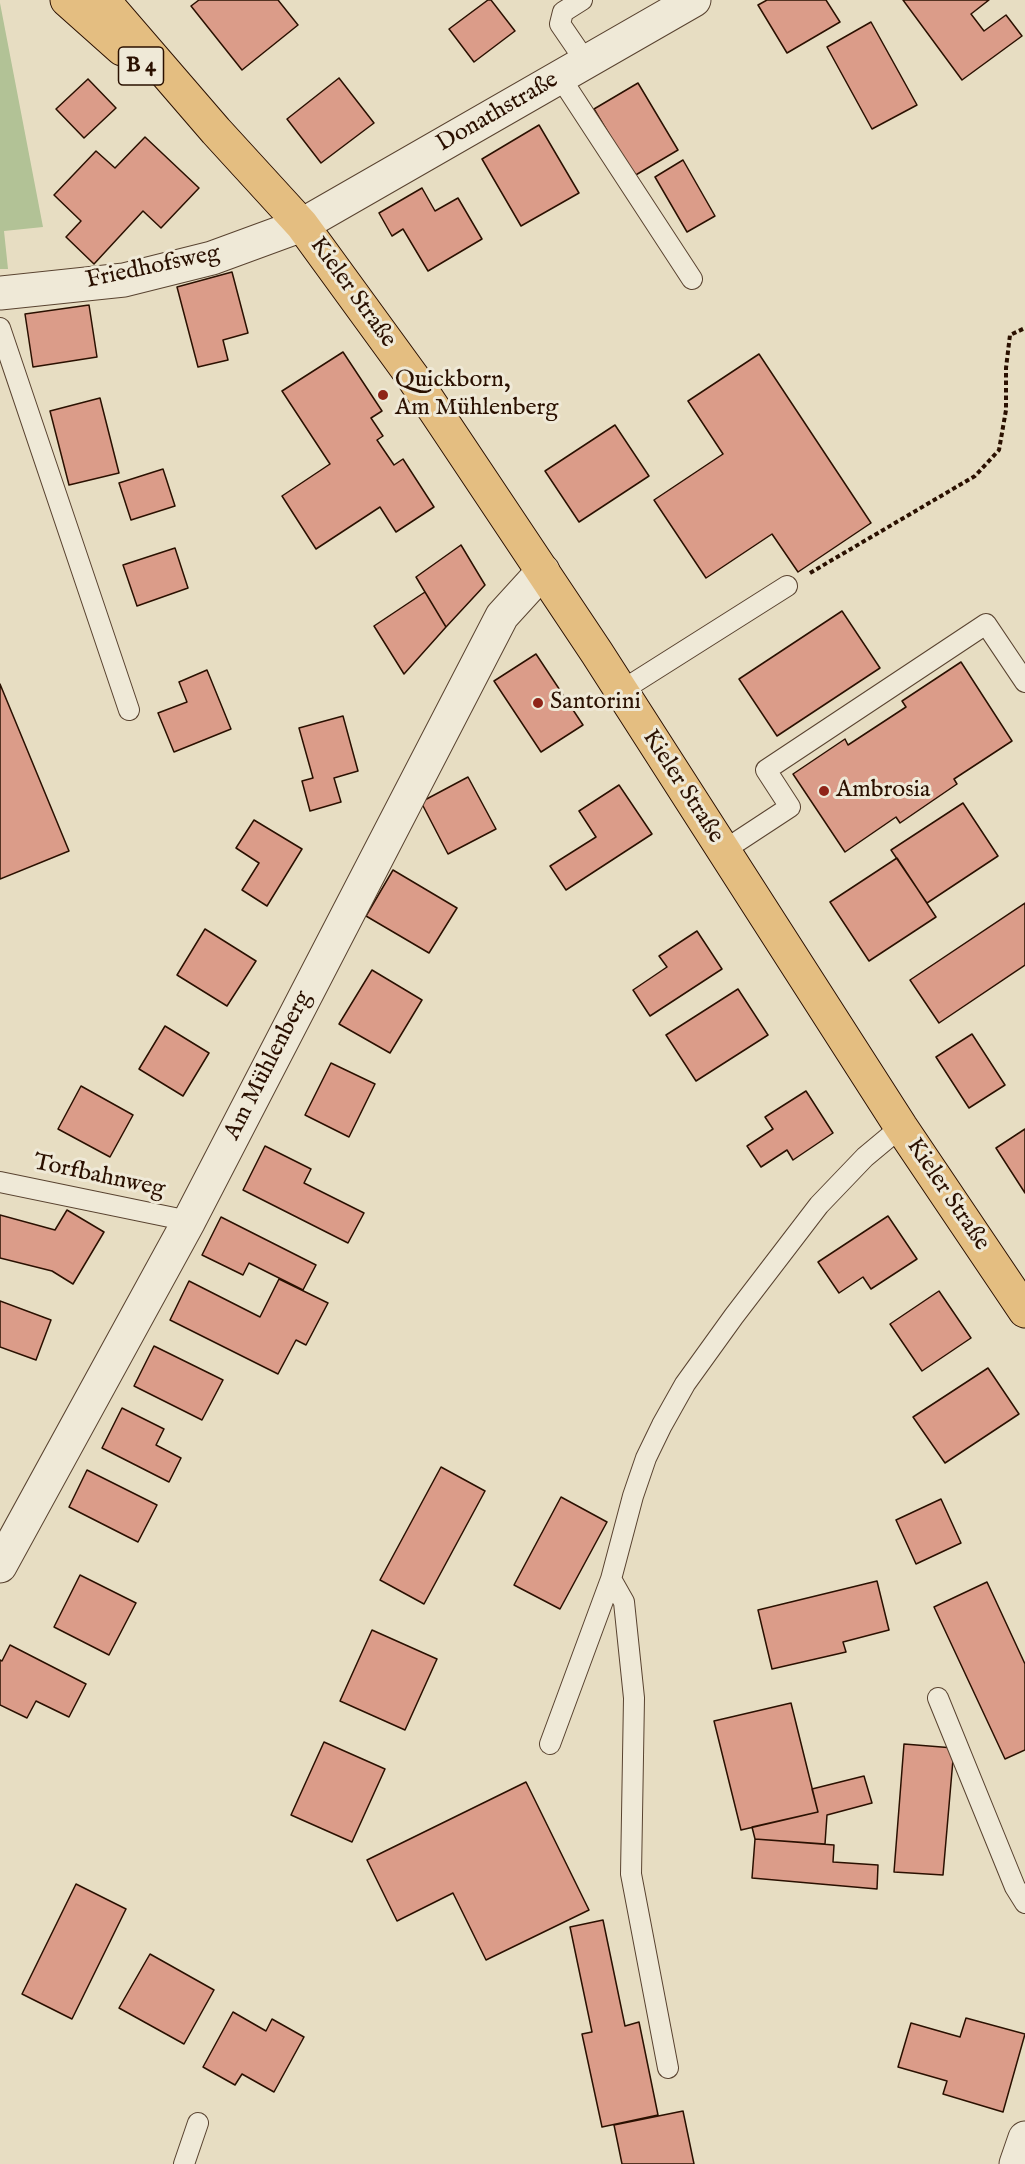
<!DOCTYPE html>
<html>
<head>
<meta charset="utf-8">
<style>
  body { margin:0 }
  canvas { display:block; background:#e7ddc2 }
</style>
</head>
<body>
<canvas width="1025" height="2164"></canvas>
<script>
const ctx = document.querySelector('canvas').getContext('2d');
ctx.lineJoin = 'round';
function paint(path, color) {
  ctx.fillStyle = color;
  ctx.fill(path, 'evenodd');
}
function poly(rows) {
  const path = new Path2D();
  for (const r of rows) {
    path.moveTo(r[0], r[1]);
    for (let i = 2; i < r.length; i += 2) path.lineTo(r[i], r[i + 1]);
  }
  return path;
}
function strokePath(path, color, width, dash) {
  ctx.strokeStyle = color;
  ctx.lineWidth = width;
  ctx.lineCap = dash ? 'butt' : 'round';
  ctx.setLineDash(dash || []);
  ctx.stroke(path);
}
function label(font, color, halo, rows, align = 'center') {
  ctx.font = font + ' "IM FELL English",serif';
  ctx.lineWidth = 6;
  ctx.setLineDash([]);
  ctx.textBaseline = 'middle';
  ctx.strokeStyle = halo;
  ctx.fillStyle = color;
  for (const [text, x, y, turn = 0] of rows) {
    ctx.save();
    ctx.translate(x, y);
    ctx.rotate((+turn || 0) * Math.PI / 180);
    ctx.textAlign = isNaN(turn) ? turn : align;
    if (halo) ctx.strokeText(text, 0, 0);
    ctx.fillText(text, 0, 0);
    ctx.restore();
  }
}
const green = poly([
  [0,3,43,227,4,231,8,269,0,269]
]);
const building = poly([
  [199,0,278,0,298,25,242,70,191,6,199,0],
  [488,0,491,0,515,31,474,62,449,29,488,0],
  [767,0,826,0,840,22,787,53,758,5,767,0],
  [903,0,989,0,971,14,984,31,1006,15,1022,36,962,80,903,0],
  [871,22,917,105,872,129,827,47,871,22],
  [339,78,374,123,321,163,287,119,339,78],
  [88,79,116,108,84,138,56,109,88,79],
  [638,83,678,150,634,176,594,109,638,83],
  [539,125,579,193,521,226,482,159,539,125],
  [145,137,199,188,161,228,143,211,94,264,66,237,81,221,54,195,96,151,115,168,145,137],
  [683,160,715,216,687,232,655,177,683,160],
  [422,188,435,211,458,198,482,239,428,271,403,229,392,236,379,213,422,188],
  [232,272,248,333,223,340,228,360,198,367,177,287,232,272],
  [89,305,97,357,33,367,25,314,89,305],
  [343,352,382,411,371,418,383,436,377,440,394,465,403,459,434,507,396,532,380,507,316,549,282,496,330,464,282,391,343,352],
  [759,354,871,523,798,572,772,534,706,578,654,500,723,454,688,401,759,354],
  [100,398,119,473,69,485,50,411,100,398],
  [615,425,649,476,579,522,545,471,615,425],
  [163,469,175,506,131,520,119,483,163,469],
  [461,545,485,585,446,627,416,577,461,545],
  [175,548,188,588,137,606,123,565,175,548],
  [425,592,446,627,404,674,374,626,425,592],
  [842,611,880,668,777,736,739,679,842,611],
  [536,654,583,725,541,752,494,681,536,654],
  [961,662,1012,741,954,779,957,784,900,823,896,817,845,852,793,774,845,739,848,745,906,707,902,701,961,662],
  [207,670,231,729,174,752,158,713,187,702,179,682,207,670],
  [0,684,69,851,0,879,0,684],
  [343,716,358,771,334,778,341,802,310,811,302,781,313,778,299,728,343,716],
  [468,777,496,829,448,854,421,802,468,777],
  [619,785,652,834,566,890,550,866,596,837,579,811,619,785],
  [963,803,998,856,927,903,891,850,963,803],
  [254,820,302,849,267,906,242,890,259,863,236,848,254,820],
  [897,858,936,917,869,961,830,902,897,858],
  [393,870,457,908,429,953,366,916,393,870],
  [1025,903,1025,965,939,1023,910,980,1025,903],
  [205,929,256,961,227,1006,177,975,205,929],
  [697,931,722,969,650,1016,633,990,667,967,659,956,697,931],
  [372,970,422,1000,390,1053,339,1024,372,970],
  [738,989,768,1035,696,1081,666,1035,738,989],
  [165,1026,209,1053,183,1096,139,1069,165,1026],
  [972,1034,1005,1085,969,1108,936,1057,972,1034],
  [331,1063,375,1084,349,1137,305,1115,331,1063],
  [81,1086,133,1115,110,1157,58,1129,81,1086],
  [806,1091,833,1133,793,1160,787,1150,761,1167,747,1146,773,1129,765,1117,806,1091],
  [1025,1129,1025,1193,996,1148,1025,1129],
  [265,1146,311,1169,304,1183,364,1213,348,1243,243,1190,265,1146],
  [67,1210,104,1232,73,1284,52,1271,0,1258,0,1215,55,1230,67,1210],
  [888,1216,917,1259,871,1289,863,1277,839,1293,818,1262,888,1216],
  [221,1217,316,1265,303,1290,249,1263,243,1275,202,1255,221,1217],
  [279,1279,328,1303,306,1345,296,1340,278,1374,170,1320,189,1281,260,1317,279,1279],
  [939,1291,971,1338,922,1371,890,1324,939,1291],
  [0,1301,51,1320,36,1360,0,1347,0,1301],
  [154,1346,223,1380,202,1420,134,1386,154,1346],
  [988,1368,1019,1414,945,1463,913,1417,988,1368],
  [122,1408,164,1429,156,1445,181,1458,169,1482,102,1448,122,1408],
  [441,1467,485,1491,424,1604,380,1580,441,1467],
  [87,1470,157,1505,138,1542,69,1507,87,1470],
  [561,1497,607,1522,560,1609,514,1585,561,1497],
  [941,1499,961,1543,916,1564,896,1520,941,1499],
  [80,1575,136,1603,109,1655,54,1627,80,1575],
  [877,1581,889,1630,843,1642,846,1652,772,1669,758,1610,877,1581],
  [987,1582,1025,1664,1025,1750,1005,1759,934,1607,987,1582],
  [372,1630,437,1659,405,1730,340,1701,372,1630],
  [10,1645,86,1684,69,1717,36,1701,27,1718,0,1705,0,1660,2,1661,10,1645],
  [791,1703,818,1812,741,1830,714,1721,791,1703],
  [324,1742,385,1769,352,1842,291,1815,324,1742],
  [904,1744,954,1748,943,1875,894,1872,904,1744],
  [864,1776,872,1803,827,1815,825,1844,755,1839,752,1827,818,1812,812,1789,864,1776],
  [526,1782,589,1910,486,1960,453,1893,397,1921,367,1860,526,1782],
  [755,1839,834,1845,833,1862,878,1865,877,1889,752,1878,755,1839],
  [76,1884,126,1909,72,2019,22,1994,76,1884],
  [603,1920,625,2026,639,2022,658,2115,602,2127,582,2034,592,2032,570,1927,603,1920],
  [150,1954,214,1990,184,2044,119,2008,150,1954],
  [233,2012,266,2031,272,2019,304,2037,274,2092,242,2074,235,2085,203,2067,233,2012],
  [966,2018,1025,2034,1003,2112,943,2094,947,2081,898,2067,911,2023,960,2037,966,2018],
  [683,2111,694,2164,622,2164,614,2125,683,2111]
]);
const path = poly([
  [810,573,975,476,999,450,1006,410,1006,368,1010,335,1025,328]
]);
const lane = poly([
  [582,0,563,12,560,24,586,62],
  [560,77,692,279],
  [0,328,129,710],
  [621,691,787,586],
  [723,851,790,807,766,770,986,624,1025,682],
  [0,1182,189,1221],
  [611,1579,624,1602,634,1698,631,1874,668,2068],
  [938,1698,1015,1887,1025,1903],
  [550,1744,611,1579,633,1496,646,1458,662,1425,685,1384,734,1316,819,1205,865,1157,901,1127],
  [184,2164,198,2123]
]);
const street = poly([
  [0,293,124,280,212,258,302,225,694,0],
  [0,1566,189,1221,502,616,543,571],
  [1016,2164,1025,2138]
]);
const primary = poly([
  [67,0,122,49],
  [103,0,216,131,302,225,412,376,597,653,901,1127,1025,1311]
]);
const markers = [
  [383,395,6,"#8f2418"],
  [538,703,6,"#8f2418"],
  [824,791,6,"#8f2418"]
];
const shields = [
  [141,66,45]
];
const shieldNames = [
  ["B 4",141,66]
];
const streetNames = [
  ["Donathstraße",498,113,-30],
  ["Friedhofsweg",153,268,-12],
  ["Kieler Straße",352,293,54],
  ["Kieler Straße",682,787,57],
  ["Am Mühlenberg",269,1066,-63],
  ["Torfbahnweg",99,1177,12],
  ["Kieler Straße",947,1195,56]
];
const poiNames = [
  ["Quickborn,",395,381],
  ["Am Mühlenberg",395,409],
  ["Santorini",550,703],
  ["Ambrosia",836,791]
];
paint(green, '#b2c296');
paint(building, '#db9c89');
strokePath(building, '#2a1000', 1.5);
strokePath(lane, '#594330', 22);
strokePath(street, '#594330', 35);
strokePath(primary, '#2a1000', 35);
strokePath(path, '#2a1000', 4, [4.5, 3]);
strokePath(lane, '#efe9d7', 20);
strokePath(street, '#efe9d7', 33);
strokePath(primary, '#e4be81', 33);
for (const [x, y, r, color] of markers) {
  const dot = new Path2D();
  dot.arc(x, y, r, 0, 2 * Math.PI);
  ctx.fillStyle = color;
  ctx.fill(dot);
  strokePath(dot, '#efe9d7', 2);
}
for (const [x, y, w] of shields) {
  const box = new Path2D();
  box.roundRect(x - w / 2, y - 19, w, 38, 4.5);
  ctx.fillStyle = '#efe9d7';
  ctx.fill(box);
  strokePath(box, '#2a1000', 1.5);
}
label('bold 22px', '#2a1000', null, shieldNames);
label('24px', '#2a1000', '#efe9d7', streetNames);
label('24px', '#2a1000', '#efe9d7', poiNames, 'left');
</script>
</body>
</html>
